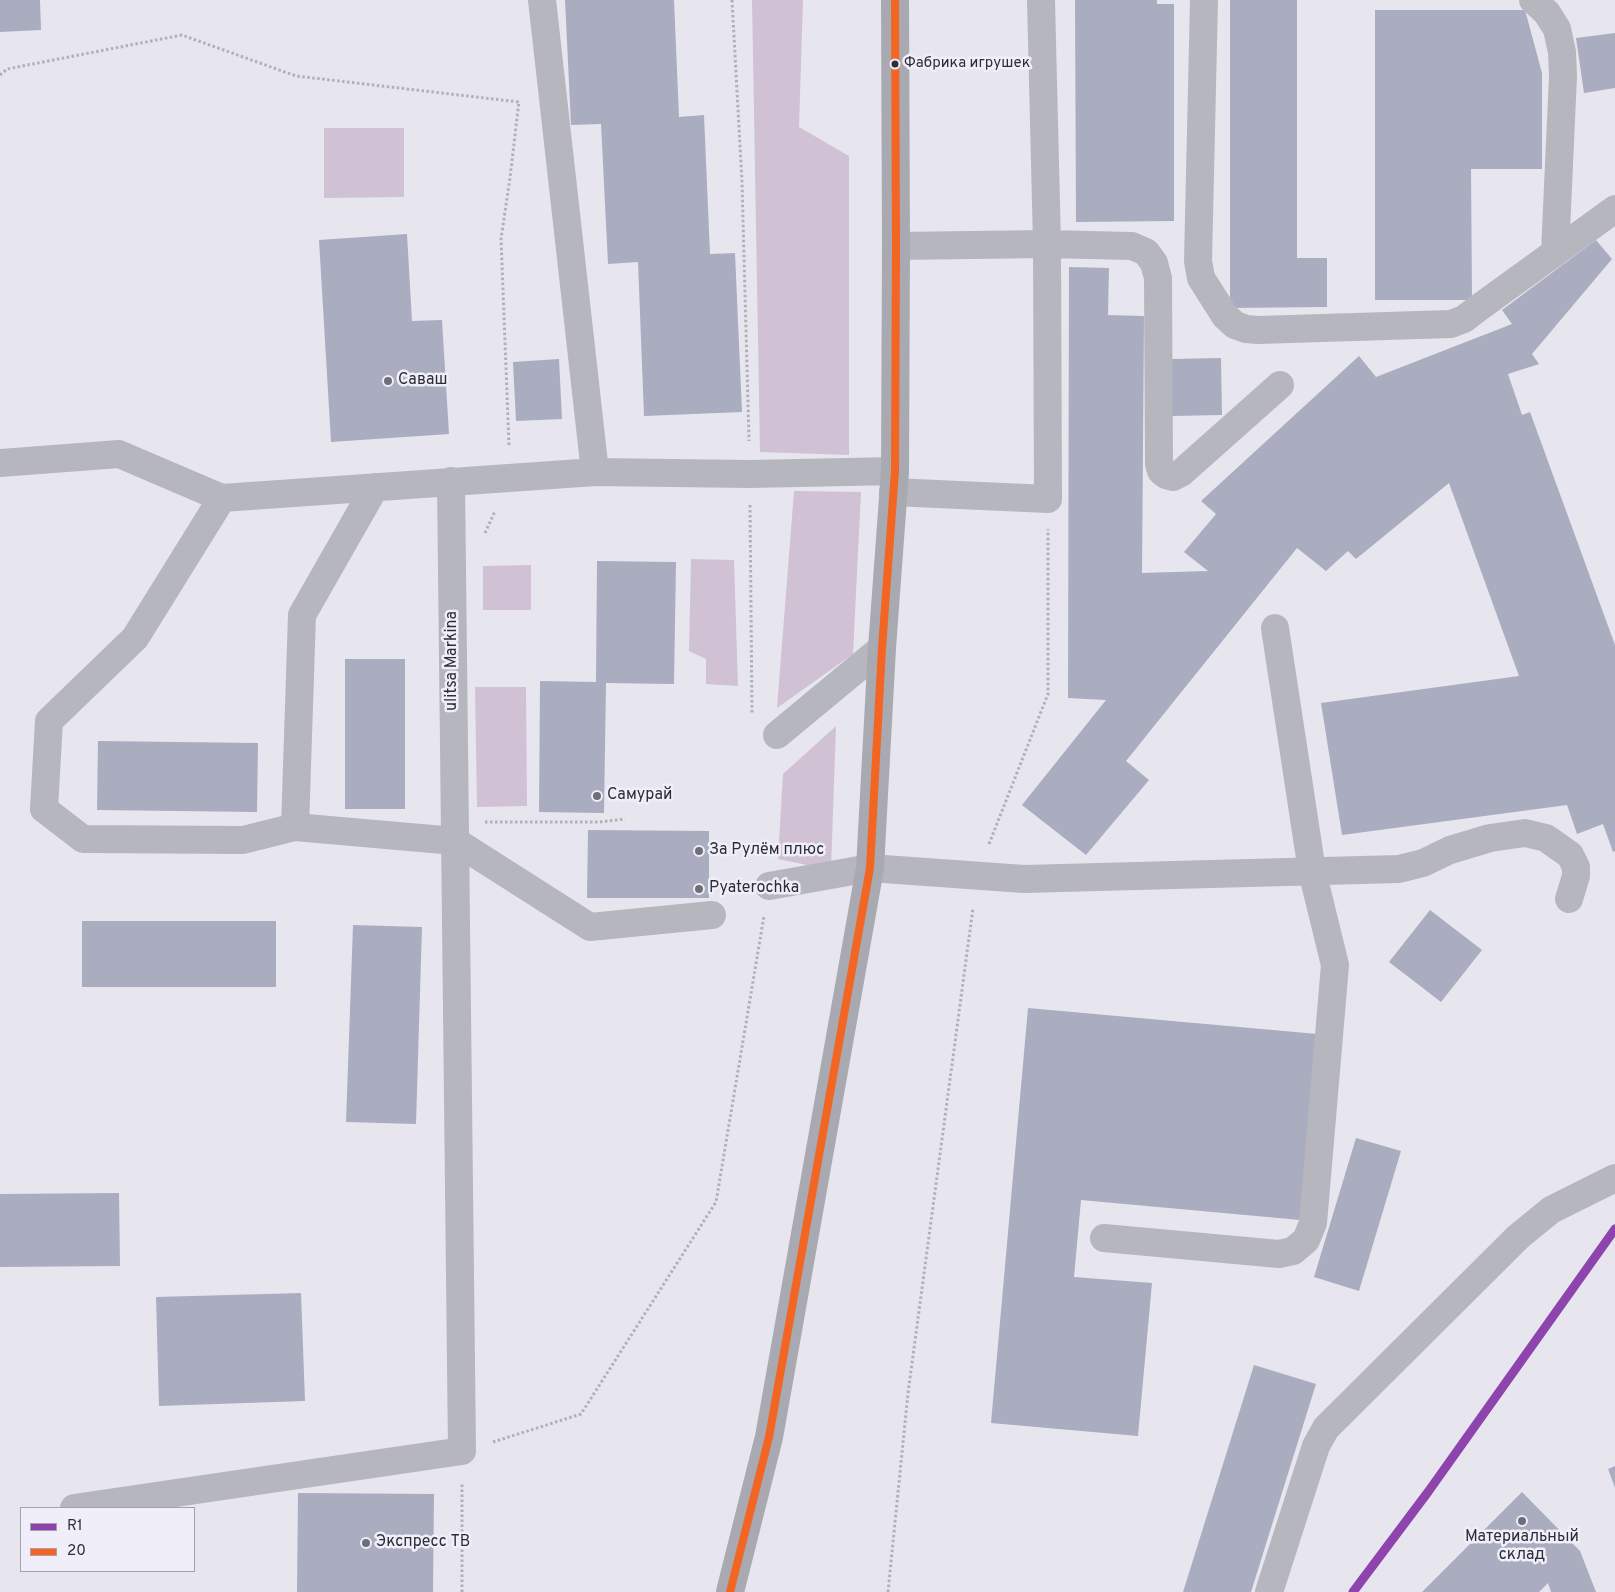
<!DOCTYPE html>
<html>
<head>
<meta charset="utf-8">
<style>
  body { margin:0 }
  #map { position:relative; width:1615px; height:1592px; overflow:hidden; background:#e7e6ee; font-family:Overpass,sans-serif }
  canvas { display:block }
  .legend { position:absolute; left:20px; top:1507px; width:175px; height:65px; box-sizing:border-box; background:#f0eff9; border:1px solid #a2a1ac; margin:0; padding:6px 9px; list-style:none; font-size:15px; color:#2c2d39 }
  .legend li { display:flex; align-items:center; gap:10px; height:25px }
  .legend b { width:25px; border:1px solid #a2a1ac }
</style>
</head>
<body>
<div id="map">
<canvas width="1615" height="1592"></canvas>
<ul class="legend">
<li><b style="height:6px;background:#8e44ad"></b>R1</li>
<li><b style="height:6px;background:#f26522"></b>20</li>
</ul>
</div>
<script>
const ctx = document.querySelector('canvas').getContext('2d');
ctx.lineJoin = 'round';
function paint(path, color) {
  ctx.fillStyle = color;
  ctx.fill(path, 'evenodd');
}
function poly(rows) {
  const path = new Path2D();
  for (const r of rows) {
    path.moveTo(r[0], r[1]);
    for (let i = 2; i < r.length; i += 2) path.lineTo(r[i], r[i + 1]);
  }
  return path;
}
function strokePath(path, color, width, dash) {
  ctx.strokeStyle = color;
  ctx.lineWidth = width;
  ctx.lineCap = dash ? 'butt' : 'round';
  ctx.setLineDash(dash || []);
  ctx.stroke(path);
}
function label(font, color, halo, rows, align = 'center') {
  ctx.font = font + ' Overpass,sans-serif';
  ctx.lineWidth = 5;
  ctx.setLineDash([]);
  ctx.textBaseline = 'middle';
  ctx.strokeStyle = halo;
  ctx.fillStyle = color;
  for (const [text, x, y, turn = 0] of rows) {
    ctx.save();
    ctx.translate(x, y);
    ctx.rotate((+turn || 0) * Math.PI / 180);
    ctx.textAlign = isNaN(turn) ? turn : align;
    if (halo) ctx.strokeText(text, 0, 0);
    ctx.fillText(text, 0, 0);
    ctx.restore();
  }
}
const green = poly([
  [752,0,803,0,799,127,849,156,849,455,760,452],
  [324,128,404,128,404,197,324,198],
  [794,491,861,492,853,654,777,708],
  [691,559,734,560,738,686,706,684,706,659,689,651],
  [531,565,531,610,483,610,483,566],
  [475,687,526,687,527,806,477,807],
  [836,726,831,870,778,859,783,774]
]);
const building = poly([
  [0,0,40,0,41,30,0,32],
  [565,0,674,0,679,117,704,115,710,254,735,253,742,412,644,416,638,262,608,264,601,124,571,125],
  [1075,0,1157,0,1157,4,1174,4,1174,221,1076,222],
  [1230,0,1297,0,1297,258,1327,258,1327,307,1230,308],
  [1375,10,1525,10,1542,73,1542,169,1471,169,1472,300,1375,300],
  [1615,33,1615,88,1584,93,1576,38],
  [407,234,412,321,442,320,449,434,331,442,319,240],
  [1596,240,1612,259,1532,354,1539,364,1508,374,1522,415,1530,412,1615,645,1615,851,1613,852,1603,824,1577,834,1567,805,1342,835,1321,703,1519,676,1449,483,1356,559,1348,551,1326,571,1297,548,1126,761,1149,780,1086,855,1022,805,1106,700,1068,698,1069,267,1109,268,1108,315,1144,316,1142,573,1208,571,1184,552,1216,514,1201,501,1359,356,1376,377,1512,324,1502,310],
  [1221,358,1222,415,1172,416,1171,359],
  [559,359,562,419,516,421,513,362],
  [597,561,676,562,674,684,606,683,604,813,539,812,540,681,596,682],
  [345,659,405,659,405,809,345,809],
  [98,741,258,743,257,812,97,810],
  [588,830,709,831,709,898,587,898],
  [1430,910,1482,950,1441,1002,1389,962],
  [82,921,276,921,276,987,82,987],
  [353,925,422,927,416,1124,346,1122],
  [1028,1008,1317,1034,1300,1220,1081,1200,1074,1277,1152,1283,1138,1436,991,1423],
  [1356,1138,1401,1151,1359,1291,1314,1277],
  [119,1193,120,1266,0,1267,0,1194],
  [301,1293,305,1401,159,1406,156,1297],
  [1254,1365,1316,1384,1251,1592,1183,1592],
  [1615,1466,1615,1488,1608,1469],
  [1522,1492,1580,1551,1596,1592,1551,1592,1548,1583,1539,1592,1422,1592],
  [298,1493,434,1494,433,1592,297,1592]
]);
const path = poly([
  [732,0,742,182,749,441],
  [0,75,7,69,182,35,296,76,519,102],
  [509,445,501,239,510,178,519,101],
  [750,505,752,714],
  [485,533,495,511],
  [485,822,600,822,625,819],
  [989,844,1048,694,1048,529],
  [493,1442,581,1414,716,1202,764,916],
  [462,1592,462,1483],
  [888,1592,908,1393,973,908]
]);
const minor = poly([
  [542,0,595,472],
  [1204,0,1198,261,1201,278,1225,316,1235,325,1246,329,1258,330,1451,324,1464,319,1477,309,1615,209],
  [1533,0,1547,13,1557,29,1562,52,1563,76,1555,253],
  [896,246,1047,244,1041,0],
  [0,463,119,454,222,498,595,472,750,474,895,471],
  [893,492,1048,499,1047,244,1132,246,1146,252,1154,263,1158,278,1159,464,1161,471,1166,475,1173,477,1181,473,1280,385],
  [222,498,135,638,49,721,44,809,83,839,243,840,295,827,302,615,375,487],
  [777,735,882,648],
  [295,827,455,841,590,927,712,915],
  [769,886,870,868,1024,879,1399,869,1423,863,1450,850,1490,838,1525,833,1546,838,1570,855,1576,867,1576,876,1569,899],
  [1104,1238,1279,1254,1293,1251,1306,1240,1313,1223,1335,965,1312,871,1275,628],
  [74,1508,462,1451,451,481],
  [1269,1592,1316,1446,1326,1428,1518,1237,1551,1210,1615,1178]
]);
const major = poly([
  [730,1592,769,1437,870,868,882,648,895,471,896,246,895,0]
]);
const bus1 = poly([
  [730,1592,769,1437,870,868,882,648,895,471,896,246,895,0]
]);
const rail1 = poly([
  [1353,1592,1428,1492,1615,1229]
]);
const markers = [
  [895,64,4.5,"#2c2d39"],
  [388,381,5,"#6d6e78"],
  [597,796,5,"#6d6e78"],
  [699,851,5,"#6d6e78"],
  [699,889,5,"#6d6e78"],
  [1522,1521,5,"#6d6e78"],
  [366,1543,5,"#6d6e78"]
];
const busNames = [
  ["Фабрика игрушек",904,64]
];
const poiNames = [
  ["Саваш",398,381],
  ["Самурай",607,796],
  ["За Рулём плюс",709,851],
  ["Pyaterochka",709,889],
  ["Материальный",1522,1538,"center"],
  ["склад",1522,1556,"center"],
  ["Экспресс ТВ",376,1543]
];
const streetNames = [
  ["ulitsa Markina",453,661,-90]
];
paint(green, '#d0c1d5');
paint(building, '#aaacc0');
strokePath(path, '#b1b0b9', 3, [2.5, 2.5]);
strokePath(minor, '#b6b6be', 28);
strokePath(major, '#a9a9b2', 28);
strokePath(bus1, '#f26522', 8);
strokePath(rail1, '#8e44ad', 9);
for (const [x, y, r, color] of markers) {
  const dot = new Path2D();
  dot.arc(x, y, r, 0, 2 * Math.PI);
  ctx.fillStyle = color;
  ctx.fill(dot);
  strokePath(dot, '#f0eff9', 2);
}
label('15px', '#2c2d39', '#f0eff9', busNames, 'left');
label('16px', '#2c2d39', '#f0eff9', poiNames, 'left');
label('16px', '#2c2d39', '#f0eff9', streetNames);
</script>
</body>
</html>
